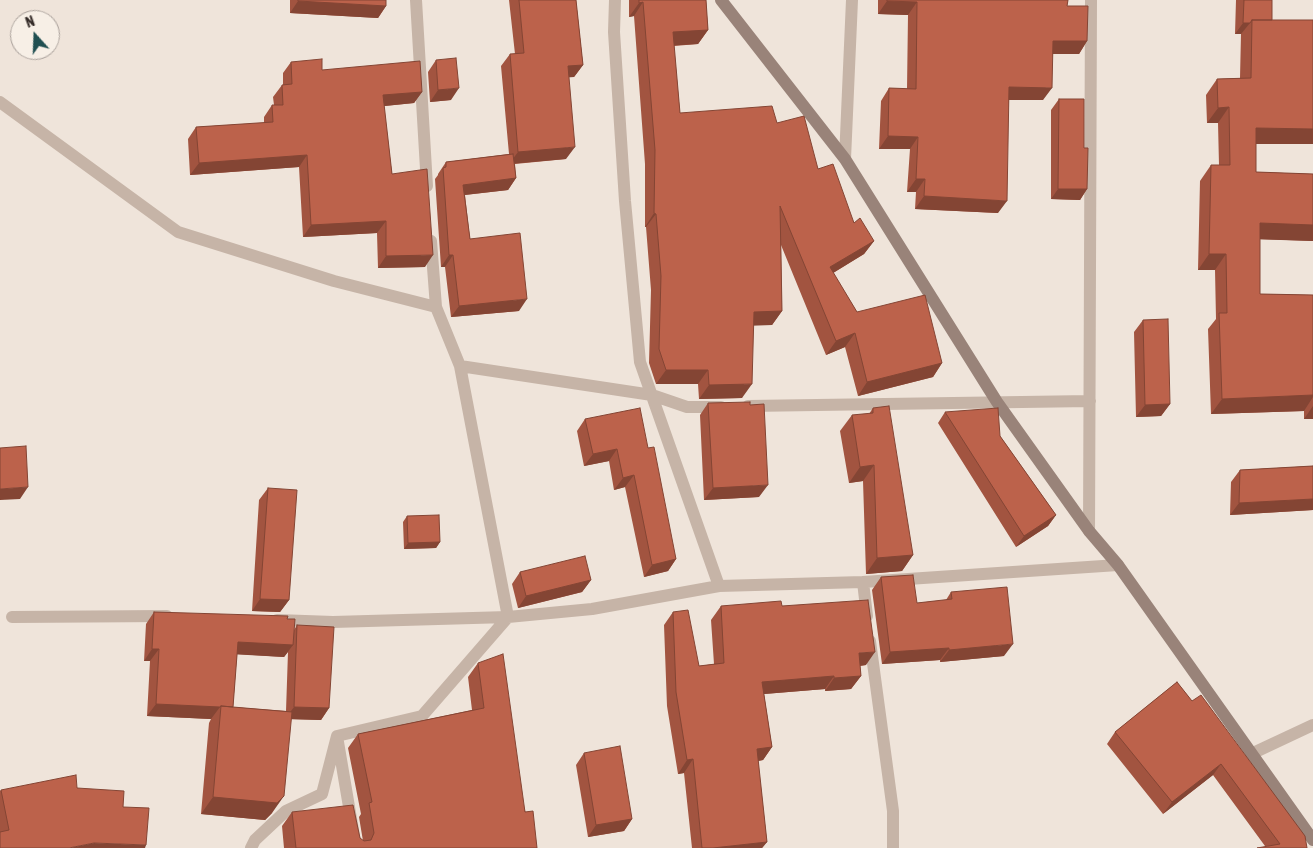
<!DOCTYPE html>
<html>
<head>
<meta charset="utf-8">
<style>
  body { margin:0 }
  #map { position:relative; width:1313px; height:848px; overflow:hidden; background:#efe4da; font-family:"Asap Condensed",sans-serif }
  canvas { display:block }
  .north { position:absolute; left:10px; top:10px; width:50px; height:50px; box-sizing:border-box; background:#f7efe6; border:1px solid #a9a09a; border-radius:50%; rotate:340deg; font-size:14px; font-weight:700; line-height:20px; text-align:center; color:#332a27 }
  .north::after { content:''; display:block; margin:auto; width:18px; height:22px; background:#204f51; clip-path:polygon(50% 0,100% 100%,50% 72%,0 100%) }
</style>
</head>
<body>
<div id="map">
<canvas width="1313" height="848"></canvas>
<div class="north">N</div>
</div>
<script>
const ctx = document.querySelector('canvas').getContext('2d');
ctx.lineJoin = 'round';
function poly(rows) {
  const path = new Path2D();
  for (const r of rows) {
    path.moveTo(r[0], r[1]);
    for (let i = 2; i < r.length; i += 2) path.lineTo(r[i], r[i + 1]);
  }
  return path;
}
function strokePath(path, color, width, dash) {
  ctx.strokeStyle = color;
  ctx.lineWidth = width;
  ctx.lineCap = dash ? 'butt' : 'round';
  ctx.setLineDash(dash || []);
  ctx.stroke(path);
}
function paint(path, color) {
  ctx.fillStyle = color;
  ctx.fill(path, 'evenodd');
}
const minor = poly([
  [416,0,427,186],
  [615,0,614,32,625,201,640,362,719,586],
  [0,102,178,232,334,281,436,307],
  [845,159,852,0],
  [460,366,652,395,687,407,721,407],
  [748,406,1090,401],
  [1089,531,1091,0],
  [863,582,867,616],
  [12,617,167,616],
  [277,620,333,622,508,617,592,609,719,586,863,582,1118,565],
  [870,641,893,811,893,848],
  [338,742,356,848],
  [1251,754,1313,725],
  [251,848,255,840,286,811,322,794,337,736,422,716,508,617,460,366,436,307,431,241]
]);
const secondary = poly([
  [721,0,845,159,997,402,1089,531,1118,565,1313,840]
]);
const wall = poly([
  [290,0,386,0,386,6,378,18,290,13],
  [509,0,576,0,583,65,574,77,569,77,566,159,515,164,516,178,508,190,465,195,470,239,519,311,451,317,445,267,441,267,435,179,438,175,438,174,446,162,509,154,501,66,510,54,515,54],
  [629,0,706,0,708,30,698,44,674,46,680,113,777,123,818,169,854,223,874,241,864,254,833,273,857,312,942,363,933,377,858,396,845,347,826,355,781,245,782,311,772,325,753,325,742,398,699,399,698,384,656,384,649,363,651,290,646,227,645,227,645,164,634,16,629,17],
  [878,0,1068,0,1067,6,1087,41,1079,54,1053,54,1043,100,1009,100,998,213,915,209,916,192,907,192,910,149,879,149,881,101,889,88,907,89,908,15,878,14],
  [1236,0,1272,0,1272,20,1313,20,1313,144,1256,144,1256,172,1313,174,1313,241,1260,239,1260,294,1313,295,1313,419,1304,419,1304,411,1211,414,1208,329,1216,319,1215,270,1198,270,1200,181,1211,165,1219,165,1218,123,1207,123,1206,95,1217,79,1240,78,1241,34,1235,34],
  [436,60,451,100,430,102,428,72],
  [291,62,322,70,422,92,414,103,384,106,392,174,425,267,378,268,377,233,303,237,299,167,190,175,188,139,196,127,264,123,264,117,272,105,274,105,273,97,282,85,283,85,283,73],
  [1059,99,1084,148,1087,189,1080,200,1051,199,1051,110],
  [1143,320,1170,404,1161,416,1136,417,1134,332],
  [708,403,759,497,704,500,700,415],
  [873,408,913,555,902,571,866,574,863,481,849,483,840,431,852,415,869,414],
  [945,412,1000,436,1056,515,1048,526,1016,547,938,423],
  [585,419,648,448,676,559,668,571,644,577,625,487,614,490,609,461,584,466,577,431],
  [1313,466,1313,510,1230,515,1231,482,1240,470],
  [268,488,289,600,280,612,252,611,259,500],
  [407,516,440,542,436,548,404,549,403,522],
  [520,572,591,580,582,592,518,608,512,584],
  [881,577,917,603,946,600,951,592,1004,656,940,662,940,660,882,664,872,590],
  [721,606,782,606,866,665,860,666,861,676,851,689,825,691,825,689,764,694,772,747,763,760,758,761,767,842,762,848,692,848,684,773,678,774,667,706,664,625,673,612,699,666,714,664,711,620],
  [154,612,287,619,294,630,297,625,329,708,321,720,291,719,272,813,265,820,201,814,209,723,211,719,147,716,150,661,144,661,146,624],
  [288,652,286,711,233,707,237,654,284,657],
  [478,663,537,848,284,848,282,826,292,812,360,838,363,841,359,817,361,814,348,748,358,734,472,710,468,677],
  [1177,682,1307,848,1265,846,1213,775,1163,814,1107,744,1115,732],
  [584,753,632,819,624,831,588,837,576,765],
  [77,788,123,807,0,848,0,791,1,790]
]);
const shadedWall = poly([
  [298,1,386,6,378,18,290,13],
  [887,1,917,2,908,15,878,14],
  [643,2,634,16,629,17,639,3],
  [1243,23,1250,23,1241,34,1235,34],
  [708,30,698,44,664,46,673,32],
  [1053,41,1087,41,1079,54,1044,54],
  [583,65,574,77,560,78,568,66],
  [1009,87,1052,88,1043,100,1000,100],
  [459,88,451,100,430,102,438,90],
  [422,92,414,103,375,107,383,95],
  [1229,107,1218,123,1207,123,1218,108],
  [1256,128,1313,129,1313,144,1245,144],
  [888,136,918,137,910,149,879,149],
  [575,147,566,159,509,164,518,152],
  [307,155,299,167,190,175,199,163],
  [516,178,508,190,455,196,463,185],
  [916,179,925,179,916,192,907,192],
  [1058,189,1087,189,1080,200,1051,199],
  [924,196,1007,201,998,213,915,209],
  [654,213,656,214,646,227,645,227],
  [386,221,377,233,303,237,311,225],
  [1260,223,1313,225,1313,241,1249,239],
  [874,241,864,254,820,281,830,267],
  [1209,254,1226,254,1215,270,1198,270],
  [433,255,425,267,378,268,386,256],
  [449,255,453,255,445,267,441,267],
  [527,299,519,311,451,317,459,306],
  [782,311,772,325,744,326,754,312],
  [855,333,845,347,826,355,836,341],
  [942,363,933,377,858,396,867,382],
  [666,370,708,370,698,384,656,384],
  [752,384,742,398,699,399,709,385],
  [1313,395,1313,397,1304,411,1211,414,1222,399],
  [1170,404,1161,416,1136,417,1145,405],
  [1313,406,1313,419,1304,419],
  [617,449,609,461,584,466,593,454],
  [874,465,863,481,849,483,860,467],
  [634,475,625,487,614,490,623,478],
  [768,485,759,497,704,500,713,488],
  [28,487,20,499,0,500,0,489],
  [1313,499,1313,510,1230,515,1239,503],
  [1056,515,1048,526,1016,547,1024,536],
  [440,542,436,548,404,549,408,543],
  [913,555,902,571,866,574,877,558],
  [676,559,668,571,644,577,652,565],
  [591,580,582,592,518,608,526,596],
  [260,599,289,600,280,612,252,611],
  [238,642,293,645,284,657,230,654],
  [1013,644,1004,656,940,662,949,650],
  [949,648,940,660,882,664,890,652],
  [152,649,159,649,150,661,144,661],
  [875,652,866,665,849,667,859,653],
  [834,676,825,689,752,695,762,682],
  [861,676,851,689,825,691,834,678],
  [156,704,220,707,211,719,147,716],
  [294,707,329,708,321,720,285,719],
  [772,747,763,760,747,763,757,749],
  [693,759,684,773,678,774,687,760],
  [1221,764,1213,775,1163,814,1172,802],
  [284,796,272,813,265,820,201,814,213,797],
  [632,819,624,831,588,837,596,825],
  [767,842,762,848,713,848],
  [94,843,146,845,145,848,69,848]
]);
const building = poly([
  [298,0,386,0,386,6,298,1,298,0],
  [519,0,576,0,583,65,568,66,575,147,518,152,510,54,524,53,519,0],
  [639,0,706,0,708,30,673,32,680,113,772,106,777,123,804,116,818,169,833,164,854,223,860,218,874,241,830,267,857,312,925,295,942,363,867,382,855,333,836,341,780,206,782,311,754,312,752,384,709,385,708,370,666,370,659,349,661,276,656,214,654,213,655,150,643,2,639,3,639,0],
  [887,0,1068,0,1067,6,1088,6,1087,41,1053,41,1052,88,1009,87,1007,201,924,196,925,179,916,179,918,137,888,136,889,88,916,89,917,2,887,1,887,0],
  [1244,0,1272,0,1272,20,1252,20,1250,23,1243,23,1244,0],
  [1252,20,1313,20,1313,129,1256,128,1256,172,1313,174,1313,225,1260,223,1260,294,1313,295,1313,395,1222,399,1219,313,1227,313,1226,254,1209,254,1211,165,1230,165,1229,107,1218,108,1217,79,1251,78,1252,20],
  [456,58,459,88,438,90,436,60,456,58],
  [322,59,322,70,420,61,422,92,383,95,392,174,427,169,433,255,386,256,386,221,311,225,307,155,199,163,196,127,273,122,272,105,283,105,282,85,292,84,291,62,322,59],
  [1059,99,1084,99,1084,148,1088,148,1087,189,1058,189,1059,99],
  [513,154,516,178,463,185,470,239,520,233,527,299,459,306,453,255,449,255,443,168,446,167,446,162,513,154],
  [1168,319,1170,404,1145,405,1143,320,1168,319],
  [750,402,750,405,764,404,768,485,713,488,708,403,750,402],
  [889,406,913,555,877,558,874,465,860,467,852,415,873,413,873,408,889,406],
  [640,408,648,448,654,447,676,559,652,565,634,475,623,478,617,449,593,454,585,419,640,408],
  [998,408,1000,436,1056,515,1024,536,945,412,998,408],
  [26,446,28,487,0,489,0,448,26,446],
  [1313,466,1313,499,1239,503,1240,470,1313,466],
  [268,488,297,490,289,600,260,599,268,488],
  [439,515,440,542,408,543,407,516,439,515],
  [585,556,591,580,526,596,520,572,585,556],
  [913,575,917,603,952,599,951,592,1007,587,1013,644,949,650,949,648,890,652,881,577,913,575],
  [868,600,875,652,859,653,861,676,834,678,834,676,762,682,772,747,757,749,767,842,713,848,702,848,693,759,687,760,676,692,673,612,688,610,699,666,724,663,721,606,781,601,782,606,868,600],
  [154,612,288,616,287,619,295,619,293,645,238,642,233,707,221,706,220,707,156,704,159,649,152,649,154,612],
  [297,625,334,627,329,708,294,707,297,625],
  [503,654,525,812,533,811,537,848,296,848,292,812,353,805,360,838,364,841,371,840,374,833,369,803,372,802,358,734,484,708,478,663,503,654],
  [1177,682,1192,701,1201,695,1305,836,1307,848,1257,848,1280,844,1221,764,1172,802,1115,732,1177,682],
  [221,706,292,712,284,796,277,803,213,797,221,706],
  [620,746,632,819,596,825,584,753,620,746],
  [76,775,77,788,124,791,123,807,149,808,146,845,94,843,69,848,0,848,0,832,9,830,1,790,76,775]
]);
strokePath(minor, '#c6b4a7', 12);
strokePath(secondary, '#998379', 12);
paint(wall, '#a25440');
paint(shadedWall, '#844534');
paint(building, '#bc624b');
strokePath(building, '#844534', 1);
</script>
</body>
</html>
